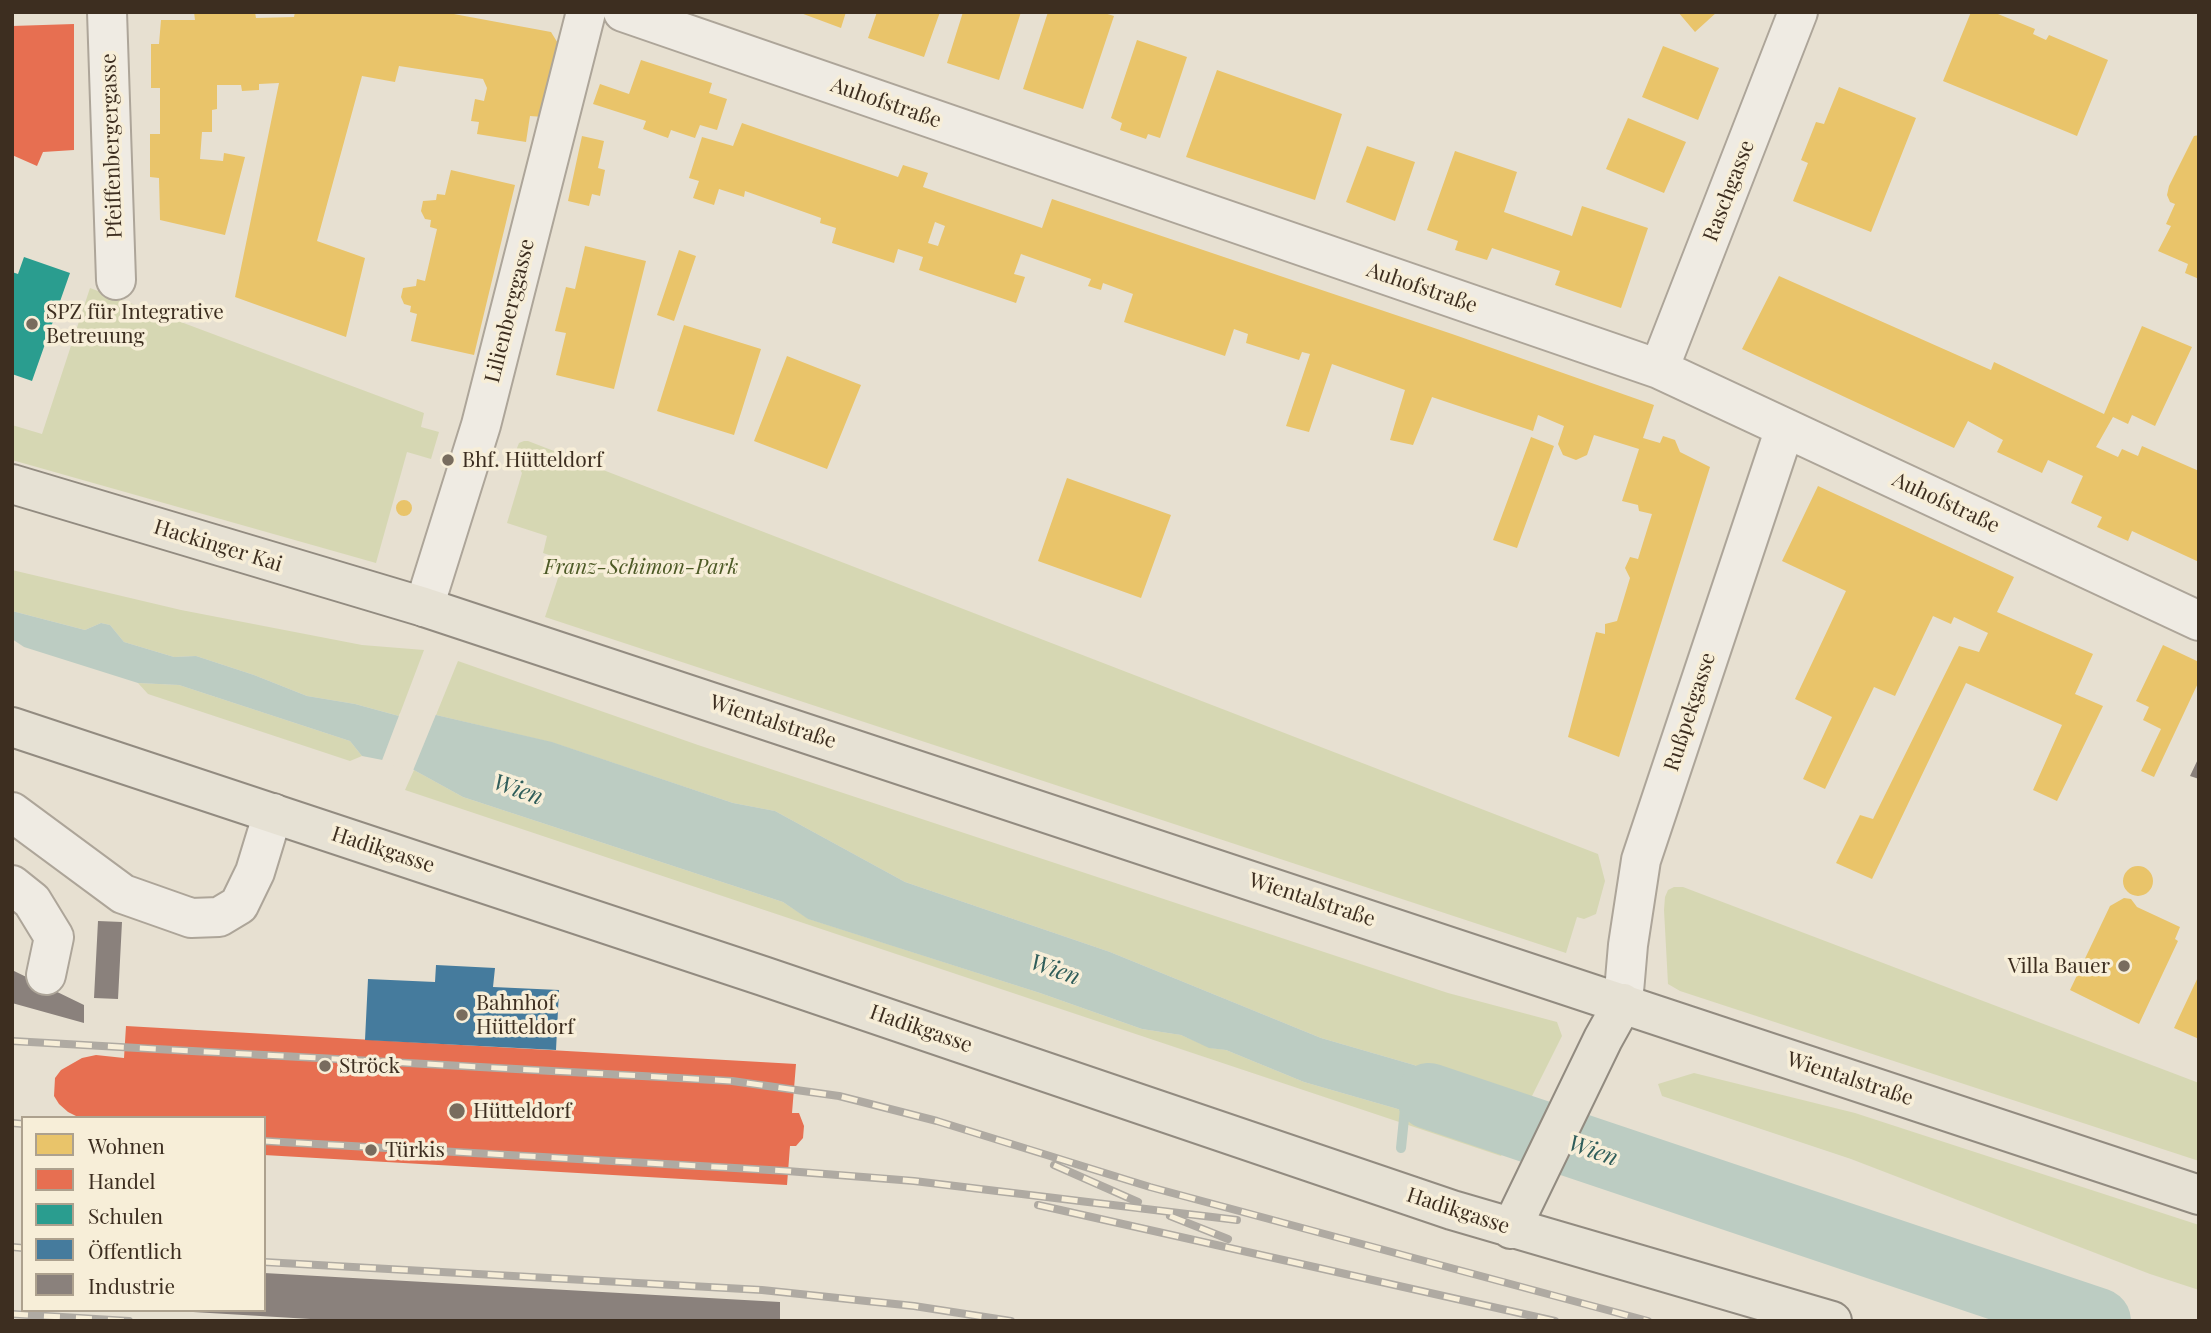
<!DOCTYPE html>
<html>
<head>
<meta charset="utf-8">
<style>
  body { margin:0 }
  #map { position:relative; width:2211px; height:1333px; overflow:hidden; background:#e7e0d1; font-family:"Playfair Display",serif }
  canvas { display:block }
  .frame { position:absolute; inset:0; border:14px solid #3d2e20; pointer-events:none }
  .legend { position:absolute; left:21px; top:1116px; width:245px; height:196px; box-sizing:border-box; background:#f7eed8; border:2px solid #ada18e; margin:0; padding:9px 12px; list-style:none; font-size:21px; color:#3d2e20 }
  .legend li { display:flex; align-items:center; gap:14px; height:35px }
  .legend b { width:35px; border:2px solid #ada18e }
</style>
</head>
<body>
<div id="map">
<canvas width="2211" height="1333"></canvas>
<div class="frame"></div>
<ul class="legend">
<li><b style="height:19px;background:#e9c46a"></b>Wohnen</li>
<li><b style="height:19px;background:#e76f51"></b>Handel</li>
<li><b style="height:19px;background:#2a9d8f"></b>Schulen</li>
<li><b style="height:19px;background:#457b9d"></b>Öffentlich</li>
<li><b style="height:19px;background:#8a817c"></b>Industrie</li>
</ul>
</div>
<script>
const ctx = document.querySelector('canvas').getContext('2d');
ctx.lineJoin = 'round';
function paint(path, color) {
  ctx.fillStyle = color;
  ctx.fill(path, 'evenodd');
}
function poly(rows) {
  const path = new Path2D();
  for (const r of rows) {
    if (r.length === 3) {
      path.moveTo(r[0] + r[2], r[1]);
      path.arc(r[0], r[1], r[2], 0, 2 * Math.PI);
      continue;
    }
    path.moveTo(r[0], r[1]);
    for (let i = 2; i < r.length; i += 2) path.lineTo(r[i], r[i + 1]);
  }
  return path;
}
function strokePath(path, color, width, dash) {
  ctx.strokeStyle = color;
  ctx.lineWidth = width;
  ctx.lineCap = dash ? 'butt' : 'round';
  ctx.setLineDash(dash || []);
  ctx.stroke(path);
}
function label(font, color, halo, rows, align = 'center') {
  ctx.font = font + ' "Playfair Display",serif';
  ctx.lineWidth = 7;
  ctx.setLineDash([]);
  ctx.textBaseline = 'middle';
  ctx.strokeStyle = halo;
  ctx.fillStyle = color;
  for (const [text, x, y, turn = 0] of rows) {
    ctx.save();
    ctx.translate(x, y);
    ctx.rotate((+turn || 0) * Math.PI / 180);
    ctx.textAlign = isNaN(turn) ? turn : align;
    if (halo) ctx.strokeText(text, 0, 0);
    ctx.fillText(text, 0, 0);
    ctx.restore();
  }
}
const green = poly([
  [90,288,424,413,421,427,439,432,431,459,407,452,376,563,12,460,12,425,42,434],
  [524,441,528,441,1598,854,1605,881,1596,914,1584,919,1577,917,1566,953,545,617,564,560,543,553,547,536,507,523,522,473,513,458,519,443],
  [12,570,181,610,362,645,424,650,399,716,355,704,307,696,254,675,196,656,174,657,124,642,110,625,101,623,85,630,12,611],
  [458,661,698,745,1448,993,1557,1022,1562,1036,1526,1108,1414,1065,1321,1038,1110,952,905,882,775,811,733,803,554,743,436,715],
  [138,683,179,685,350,741,362,756,350,761,148,694],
  [414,770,463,797,783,902,809,919,1040,993,1142,1029,1181,1035,1211,1048,1226,1050,1304,1082,1509,1141,1501,1156,405,790],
  [1674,887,1683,887,2199,1083,2199,1161,1680,991,1668,984,1664,910,1665,897,1668,890],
  [1694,1073,1855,1113,2199,1225,2199,1290,2150,1274,1851,1159,1662,1096,1658,1084]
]);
const water = poly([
  [12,611,85,630,101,623,110,625,124,642,174,657,196,656,254,675,307,696,355,704,399,716,436,715,552,742,733,803,775,811,905,882,1110,952,1321,1038,1414,1065,1526,1108,1509,1141,1304,1082,1226,1050,1209,1048,1181,1035,1142,1029,1040,993,808,919,783,902,463,797,403,764,362,756,350,741,179,685,138,683,24,647,12,639]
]);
const pier = poly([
  [437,712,412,773,402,768,381,763,400,713]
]);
const homes = poly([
  [194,12,255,12,256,18,294,17,295,12,443,12,551,32,559,45,543,117,530,116,526,142,477,134,479,122,471,121,475,99,484,101,487,88,483,79,399,66,395,82,362,76,317,241,365,258,346,337,235,297,279,83,259,84,259,90,242,91,241,85,217,85,217,109,212,110,212,132,202,132,200,159,223,161,224,153,245,157,225,235,160,220,159,178,150,177,150,134,160,134,160,88,151,88,151,44,159,44,161,20,195,20],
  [798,12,846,12,841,28],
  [877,12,940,12,924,57,868,38],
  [963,12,1021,12,999,80,947,63],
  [1048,12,1101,12,1114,16,1083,109,1023,89],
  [1678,12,1717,12,1695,32],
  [1971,12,1993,12,2035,29,2033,34,2046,40,2049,35,2108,60,2077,136,1943,81],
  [1137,40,1187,57,1160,138,1148,134,1146,139,1120,130,1122,123,1111,118],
  [1663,46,1719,68,1698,120,1642,97],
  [641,60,712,83,709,93,727,99,717,130,700,125,695,138,671,130,668,138,643,129,646,121,593,104,600,84,629,94],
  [1217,70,1342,114,1315,200,1186,157],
  [1839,87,1916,118,1871,232,1793,201,1808,163,1801,160,1816,122,1824,124],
  [1628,118,1686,142,1664,193,1606,169],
  [742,123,898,177,903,165,928,173,923,187,1042,228,1052,199,1455,335,1654,405,1643,438,1660,443,1663,436,1675,440,1680,452,1710,467,1619,757,1568,737,1596,632,1605,634,1605,624,1617,621,1630,578,1625,568,1630,557,1638,559,1652,514,1639,511,1638,505,1622,501,1639,449,1594,435,1587,455,1576,460,1563,455,1558,444,1564,426,1538,415,1533,431,1432,397,1413,445,1390,440,1405,390,1332,364,1309,432,1286,426,1310,354,1302,352,1299,360,1246,343,1248,334,1234,329,1225,356,1124,322,1133,294,1103,283,1101,290,1088,286,1091,279,1021,254,1014,274,1025,277,1016,303,919,270,923,257,898,249,894,263,832,243,836,228,820,223,821,218,745,191,744,197,719,189,714,205,693,198,699,181,689,178,702,137,733,146],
  [935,222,945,226,938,246,928,243],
  [2199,135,2199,279,2185,273,2188,264,2158,251,2171,226,2166,224,2175,204,2170,202,2167,195,2169,186,2194,136],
  [582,136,604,141,598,168,605,170,600,196,592,194,589,206,568,201],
  [1367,146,1415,162,1395,221,1346,202],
  [1455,151,1517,172,1504,212,1572,236,1582,206,1648,228,1621,308,1555,285,1560,271,1492,248,1487,260,1455,250,1458,241,1427,230],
  [451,170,515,185,474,355,411,341,417,314,410,312,411,306,404,304,401,297,403,288,416,286,417,279,425,281,437,229,430,227,431,220,425,219,421,211,423,201,436,200,437,194,445,195],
  [585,246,646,261,614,389,556,375,566,333,555,331,566,287,575,289],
  [679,250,696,256,674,321,657,315],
  [1779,276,1991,370,1994,362,2104,414,2142,326,2192,347,2155,426,2132,415,2128,424,2113,417,2096,447,2118,457,2122,449,2138,456,2142,446,2199,471,2199,562,2132,531,2128,541,2097,527,2102,517,2071,503,2083,476,2048,460,2042,473,1997,452,2003,440,1968,421,1954,448,1742,349],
  [684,325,761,349,734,435,657,411],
  [787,356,861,385,827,469,754,441],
  [1531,437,1554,446,1517,548,1493,540],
  [1067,478,1171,515,1141,598,1038,561],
  [1818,486,2014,577,1997,612,2093,654,2075,694,2103,706,2057,801,2033,790,2062,725,1966,683,1872,879,1836,863,1860,815,1873,819,1959,646,1979,652,1988,633,1954,617,1951,624,1933,616,1895,696,1874,687,1825,789,1803,779,1832,717,1795,699,1846,591,1782,561],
  [404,508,8],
  [2163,645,2199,662,2199,681,2154,777,2141,771,2161,729,2143,720,2149,707,2136,701],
  [2138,881,15],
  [2124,898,2131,899,2137,907,2180,927,2175,939,2178,941,2139,1024,2070,990,2110,906],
  [2199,975,2199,1039,2174,1028]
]);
const shops = poly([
  [74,24,74,150,43,152,37,166,12,155,12,26],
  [126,1026,796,1064,792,1113,799,1113,804,1126,803,1138,796,1146,790,1146,787,1185,264,1155,264,1118,80,1118,68,1112,59,1104,54,1096,55,1078,61,1070,82,1058,96,1055,124,1058]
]);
const schools = poly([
  [24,257,70,273,32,381,12,374,12,272,18,274]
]);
const public = poly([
  [436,965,495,968,493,987,559,990,556,1050,365,1040,368,979,435,982]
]);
const industry = poly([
  [2199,757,2199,779,2190,776],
  [98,921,122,922,118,999,94,998],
  [12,970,84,1005,84,1023,12,1003],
  [264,1273,780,1302,780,1321,344,1321,193,1312,193,1310,264,1310]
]);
const stream = poly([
  [1401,1148,1406,1099]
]);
const river = poly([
  [1429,1096,2098,1321]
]);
const minor = poly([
  [107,12,116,280],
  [623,12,1659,369,2199,621],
  [1659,369,1798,12],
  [424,607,481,425,586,12],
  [12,812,123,894,191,918,219,917,239,905,255,872,273,813],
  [12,885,32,901,54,937,46,975],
  [1623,1003,1628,945,1641,860,1785,428]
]);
const major = poly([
  [12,484,424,607,2199,1195],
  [12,727,763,976,1452,1210,1832,1321],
  [1511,1229,1603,1039,1623,1003]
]);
const rail = poly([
  [12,1041,732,1081,839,1096,937,1121,1150,1187,1648,1321],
  [12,1123,23,1124],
  [264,1141,787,1171,914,1181,1237,1220],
  [1054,1165,1138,1202],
  [1038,1205,1555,1321],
  [1170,1216,1228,1239],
  [12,1247,23,1248],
  [264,1262,762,1290,914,1306,1011,1321],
  [12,1314,129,1321]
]);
const markers = [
  [32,324,7,"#786c5e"],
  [448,460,7,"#786c5e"],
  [2124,966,7,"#786c5e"],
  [462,1015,7,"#786c5e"],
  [325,1066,7,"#786c5e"],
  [457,1111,9,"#786c5e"],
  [371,1150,7,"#786c5e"]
];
const streetNames = [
  ["Auhofstraße",886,103,19],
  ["Pfeiffenbergergasse",112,146,-92],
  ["Raschgasse",1729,191,-69],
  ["Auhofstraße",1422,288,19],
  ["Lilienberggasse",510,311,-76],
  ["Auhofstraße",1946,503,25],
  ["Hackinger Kai",218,546,17],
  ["Rußpekgasse",1690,712,-72],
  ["Wientalstraße",773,722,18],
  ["Hadikgasse",383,850,18],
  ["Wientalstraße",1312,900,18],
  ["Hadikgasse",921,1029,19],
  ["Wientalstraße",1850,1079,18],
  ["Hadikgasse",1458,1211,18]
];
const poiNames = [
  ["SPZ für Integrative",46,312],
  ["Betreuung",46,336],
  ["Bhf. Hütteldorf",462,460],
  ["Villa Bauer",2110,966,"right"],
  ["Bahnhof",476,1003],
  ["Hütteldorf",476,1027],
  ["Ströck",339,1066],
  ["Hütteldorf",473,1111],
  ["Türkis",385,1150]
];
const parkNames = [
  ["Franz-Schimon-Park",641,567]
];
const waterNames = [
  ["Wien",518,790,19],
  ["Wien",1055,970,19],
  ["Wien",1593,1151,19]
];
paint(green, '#d6d7b3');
paint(water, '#bcccc2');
paint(pier, '#e7e0d1');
paint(homes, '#e9c46a');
paint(shops, '#e76f51');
paint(schools, '#2a9d8f');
paint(public, '#457b9d');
paint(industry, '#8a817c');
strokePath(stream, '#bcccc2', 10);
strokePath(river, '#bcccc2', 66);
strokePath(minor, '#ada599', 42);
strokePath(major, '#928b80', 42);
strokePath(minor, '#efebe3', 38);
strokePath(major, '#e6e1d4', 38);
strokePath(rail, '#afaaa2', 8);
strokePath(rail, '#f7eed8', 5, [16]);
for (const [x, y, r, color] of markers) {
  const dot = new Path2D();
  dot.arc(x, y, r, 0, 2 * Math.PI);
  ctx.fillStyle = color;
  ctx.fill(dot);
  strokePath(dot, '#f7eed8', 2.5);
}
label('21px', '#3d2e20', '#f7eed8', streetNames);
label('21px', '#3d2e20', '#f7eed8', poiNames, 'left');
label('italic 21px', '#4d5a26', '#f7eed8', parkNames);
label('italic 23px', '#2f5d5a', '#f7eed8', waterNames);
</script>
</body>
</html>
